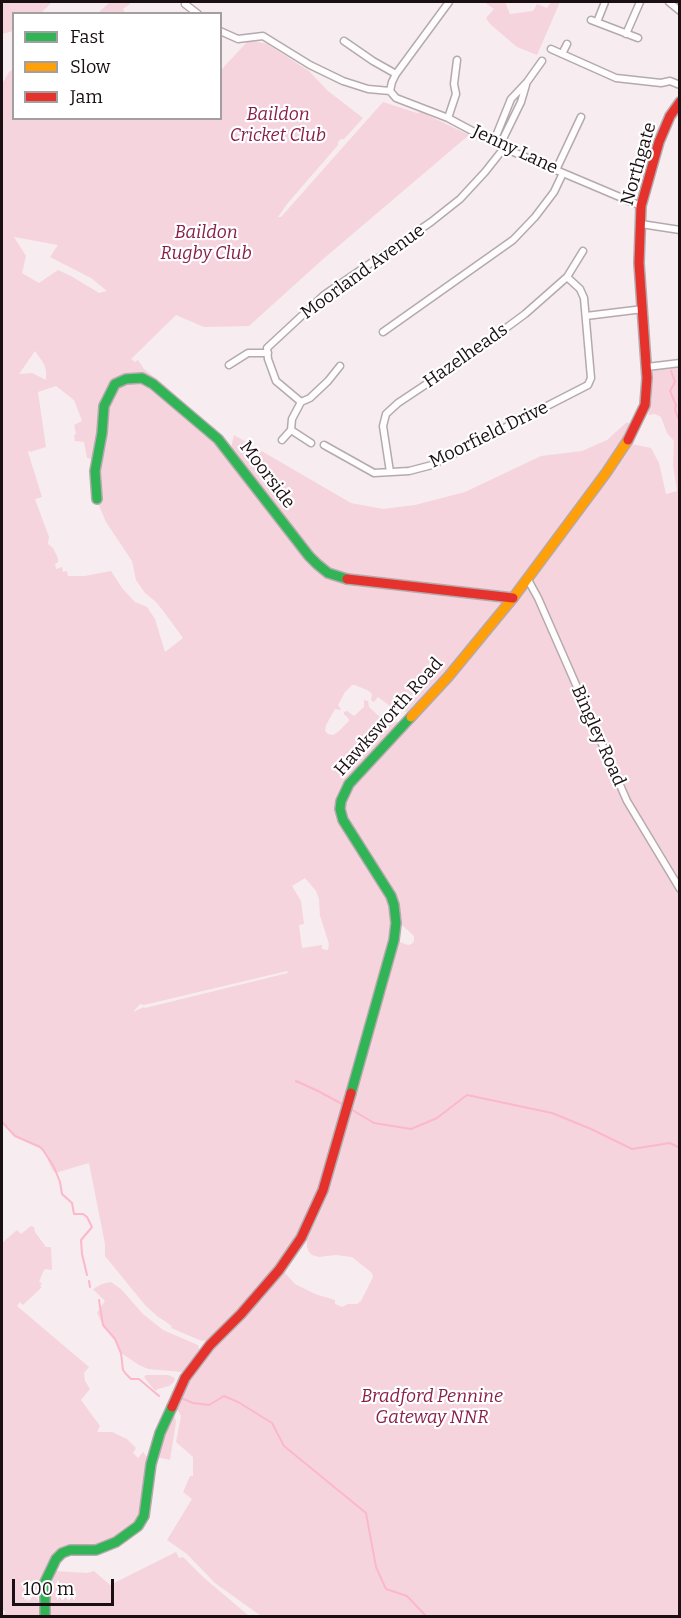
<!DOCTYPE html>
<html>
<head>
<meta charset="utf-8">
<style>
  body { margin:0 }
  #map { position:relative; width:681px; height:1618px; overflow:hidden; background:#f7ecef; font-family:Bitter,serif }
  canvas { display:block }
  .frame { position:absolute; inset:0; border:3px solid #1a0f12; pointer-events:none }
  .legend { position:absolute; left:12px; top:12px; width:210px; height:108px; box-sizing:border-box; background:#fff; border:2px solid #a39fa0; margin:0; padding:8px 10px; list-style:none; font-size:18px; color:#1a0f12 }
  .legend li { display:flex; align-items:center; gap:12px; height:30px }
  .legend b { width:30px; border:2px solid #a39fa0 }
  .scale { position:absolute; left:12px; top:1579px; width:102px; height:27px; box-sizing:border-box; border:3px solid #1a0f12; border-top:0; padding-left:8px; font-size:18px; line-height:21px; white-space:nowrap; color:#1a0f12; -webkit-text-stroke:4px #fff; paint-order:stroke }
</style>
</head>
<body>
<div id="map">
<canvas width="681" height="1618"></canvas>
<div class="frame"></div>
<ul class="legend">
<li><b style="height:8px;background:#30b455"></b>Fast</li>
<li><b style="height:8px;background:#ff9f0a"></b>Slow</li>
<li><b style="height:8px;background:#e5322d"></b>Jam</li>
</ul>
<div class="scale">100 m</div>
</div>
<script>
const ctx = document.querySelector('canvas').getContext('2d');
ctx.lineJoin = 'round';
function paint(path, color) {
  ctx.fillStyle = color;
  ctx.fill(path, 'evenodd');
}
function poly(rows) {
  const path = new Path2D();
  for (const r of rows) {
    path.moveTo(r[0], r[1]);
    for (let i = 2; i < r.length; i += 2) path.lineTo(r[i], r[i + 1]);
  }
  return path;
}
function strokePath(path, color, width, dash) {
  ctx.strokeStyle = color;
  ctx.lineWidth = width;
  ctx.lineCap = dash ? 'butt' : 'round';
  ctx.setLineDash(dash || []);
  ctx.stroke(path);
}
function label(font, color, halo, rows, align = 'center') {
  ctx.font = font + ' Bitter,serif';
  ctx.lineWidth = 4.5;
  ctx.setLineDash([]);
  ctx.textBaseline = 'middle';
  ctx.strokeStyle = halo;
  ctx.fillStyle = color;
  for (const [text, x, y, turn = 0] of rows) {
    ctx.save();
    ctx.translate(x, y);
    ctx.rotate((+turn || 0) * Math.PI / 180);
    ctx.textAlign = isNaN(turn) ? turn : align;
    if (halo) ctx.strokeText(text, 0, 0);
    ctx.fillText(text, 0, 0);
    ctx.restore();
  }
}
const green = poly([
  [2,2,52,2,41,13,14,14,13,31,2,34],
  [110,2,132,2,123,9,125,13,98,13],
  [484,2,505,2,510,14,533,11,537,4,547,8,551,2,560,2,537,55,517,47,490,24,486,18,494,9],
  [249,40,267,44,309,71,328,91,363,118,344,139,341,139,338,142,338,145,287,204,278,217,281,217,383,102,417,113,421,112,469,135,322,260,249,326,204,327,176,315,131,359,135,362,138,360,144,369,161,382,214,431,212,436,221,444,254,491,298,545,318,568,339,580,422,591,496,597,501,597,503,600,504,604,456,664,412,713,394,709,378,697,374,702,371,700,372,694,369,691,355,685,352,685,345,692,338,705,341,709,340,710,335,709,326,725,325,731,328,734,333,735,338,732,349,721,349,719,344,714,344,712,347,711,354,716,364,707,364,700,368,701,369,707,384,721,401,722,401,726,385,744,342,787,336,801,336,809,339,821,353,842,364,855,359,842,346,819,344,809,346,794,357,780,376,763,458,669,512,598,349,578,328,572,314,561,295,536,242,471,230,452,234,435,351,503,383,509,415,505,465,492,541,456,582,451,607,440,627,422,631,425,627,443,651,448,659,463,666,494,677,491,673,465,674,441,667,433,661,417,655,414,648,415,652,399,652,373,656,369,679,366,679,1616,261,1616,215,1583,187,1554,167,1540,192,1499,183,1492,190,1476,193,1476,193,1457,176,1442,181,1416,176,1407,189,1378,206,1356,259,1300,282,1272,285,1273,295,1284,315,1294,335,1300,335,1304,342,1307,348,1304,357,1304,361,1301,373,1277,372,1273,352,1257,336,1255,319,1257,312,1255,309,1252,307,1247,307,1235,337,1156,381,997,384,974,379,988,332,1156,313,1209,297,1242,285,1259,266,1282,212,1339,202,1341,171,1328,172,1326,157,1316,145,1305,105,1256,105,1244,89,1163,55,1173,52,1169,48,1160,49,1159,41,1147,15,1136,2,1122,2,84,9,72,13,69,14,118,220,118,221,70],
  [14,237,58,245,50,257,91,278,107,291,99,293,71,276,58,270,39,283,22,273,26,256],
  [35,351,44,364,46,371,46,380,32,373,19,374],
  [56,386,74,400,82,421,74,425,76,434,74,435,75,441,84,442,87,458,96,460,93,484,95,496,106,522,132,561,136,580,145,593,156,602,164,612,183,638,165,652,155,619,147,607,135,602,122,588,111,571,85,576,68,576,67,571,63,572,62,567,56,569,55,564,58,562,58,558,53,548,48,544,49,537,35,499,42,497,28,452,29,450,30,452,46,447,38,392],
  [305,878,316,891,319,899,320,917,322,919,321,919,329,944,328,950,322,949,322,945,302,948,299,925,304,924,301,901,292,886],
  [396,924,403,926,414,936,414,941,412,944,408,945,394,940],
  [287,971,288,973,145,1008,144,1007,133,1012,140,1004,144,1005],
  [31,1226,34,1227,35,1232,46,1247,51,1247,52,1270,45,1269,43,1272,39,1282,42,1283,40,1286,42,1287,23,1305,20,1302,17,1306,89,1367,84,1373,85,1381,90,1389,81,1400,100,1426,97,1432,112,1432,127,1439,136,1448,133,1453,138,1458,143,1452,148,1458,139,1519,132,1527,120,1536,104,1544,92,1546,62,1547,43,1580,42,1593,31,1587,24,1594,26,1600,29,1601,34,1595,42,1605,42,1616,2,1616,6,1612,2,1609,2,1243,17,1230,21,1234],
  [111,1282,121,1289,143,1314,163,1330,198,1345,199,1349,196,1356,186,1368,182,1372,148,1369,139,1365,121,1353,115,1339,103,1325,97,1313,105,1301,93,1289,102,1284],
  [146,1375,168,1375,175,1378,174,1382,169,1386,158,1389,155,1391,144,1377],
  [173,1413,174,1413,176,1422,170,1460,156,1457],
  [176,1552,179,1558,183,1557,203,1577,249,1616,48,1616,50,1588,56,1571,87,1573,94,1571,110,1585]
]);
const stream = poly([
  [671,371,675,382,670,391,676,405,675,410,680,423],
  [296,1081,318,1091,344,1105],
  [349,1108,374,1123,411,1129,437,1118,467,1095,552,1113,591,1129,632,1149,670,1143,680,1148],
  [2,1122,15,1136,40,1147,43,1150,54,1167,60,1182,62,1194,72,1203,74,1214,83,1214,87,1217,92,1227,81,1240,82,1254,87,1275],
  [89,1281,90,1287],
  [99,1300,103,1325,115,1339,121,1353,123,1370,126,1374,131,1379,139,1379,159,1396],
  [181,1398,193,1403,209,1405,224,1396,238,1402,272,1423,284,1446,366,1513,376,1567,386,1589,407,1596,426,1616]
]);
const street = poly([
  [669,2,680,11],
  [185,4,198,14],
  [591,20,638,38],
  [597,22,605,2],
  [220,31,238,39,263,36,310,65,343,81,368,89,390,91],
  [626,34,640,2],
  [344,41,373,61,396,74],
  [551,49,616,78,661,83,670,81,680,85],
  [562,54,567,44],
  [390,91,396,98,448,118,504,148,641,206],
  [390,91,392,82,396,74,449,2],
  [448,118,456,94,454,84,457,60],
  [494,141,511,99,527,82,542,61],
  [500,145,521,102,526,85],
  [556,170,581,117],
  [641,224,680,230],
  [586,316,643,309],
  [383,332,513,240,535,217,554,192,563,173],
  [229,365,248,353,268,353],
  [647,367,680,363],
  [301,402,276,381,268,359,267,348,324,295,431,222,460,199,485,172,504,148],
  [291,430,311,443],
  [282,440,291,430,292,419,301,402,310,398,328,381,340,366],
  [324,445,374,473,409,471,432,465,588,385,591,378,584,298,580,289,567,277],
  [390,472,383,426,386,414,398,403,464,359,525,314,567,277,583,251],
  [527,578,538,598,627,801,680,889]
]);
const fast = poly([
  [97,499,95,471,102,433,104,406,115,384,126,379,142,378,153,384,218,439,309,556,317,564,328,573,347,579],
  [351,1093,394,940,396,923,394,905,391,896,343,820,340,809,341,801,349,784,411,717],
  [45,1616,45,1582,56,1559,62,1553,70,1550,96,1550,116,1542,138,1526,144,1516,151,1464,160,1433,172,1407]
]);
const slow = poly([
  [411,717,448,677,513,598,606,473,628,440]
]);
const jam = poly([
  [628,440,645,405,647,378,639,263,641,206,659,142,670,116,680,102],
  [347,579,513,598],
  [172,1407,185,1378,210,1345,241,1314,279,1270,301,1238,323,1190,351,1093]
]);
const parkNames = [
  ["Baildon",278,115],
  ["Cricket Club",278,136],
  ["Baildon",206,233],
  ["Rugby Club",206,254],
  ["Bradford Pennine",432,1397],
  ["Gateway NNR",432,1418]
];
const streetNames = [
  ["Jenny Lane",515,150,25],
  ["Northgate",639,164,-74],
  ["Moorland Avenue",363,272,-36],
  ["Hazelheads",466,356,-35],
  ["Moorfield Drive",489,435,-26],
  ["Moorside",267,475,53],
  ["Hawksworth Road",389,717,-48],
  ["Bingley Road",598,736,66]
];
paint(green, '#f6d4dd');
strokePath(stream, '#fcb8cb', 2);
strokePath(street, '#b4aaad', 9);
strokePath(fast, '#b4aaad', 12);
strokePath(slow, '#b4aaad', 12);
strokePath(jam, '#b4aaad', 12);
strokePath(street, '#fefcfd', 6);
strokePath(fast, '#30b455', 9);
strokePath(slow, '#ff9f0a', 9);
strokePath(jam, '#e5322d', 9);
label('italic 18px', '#881f48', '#fff', parkNames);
label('18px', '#1a0f12', '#fff', streetNames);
</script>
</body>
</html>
